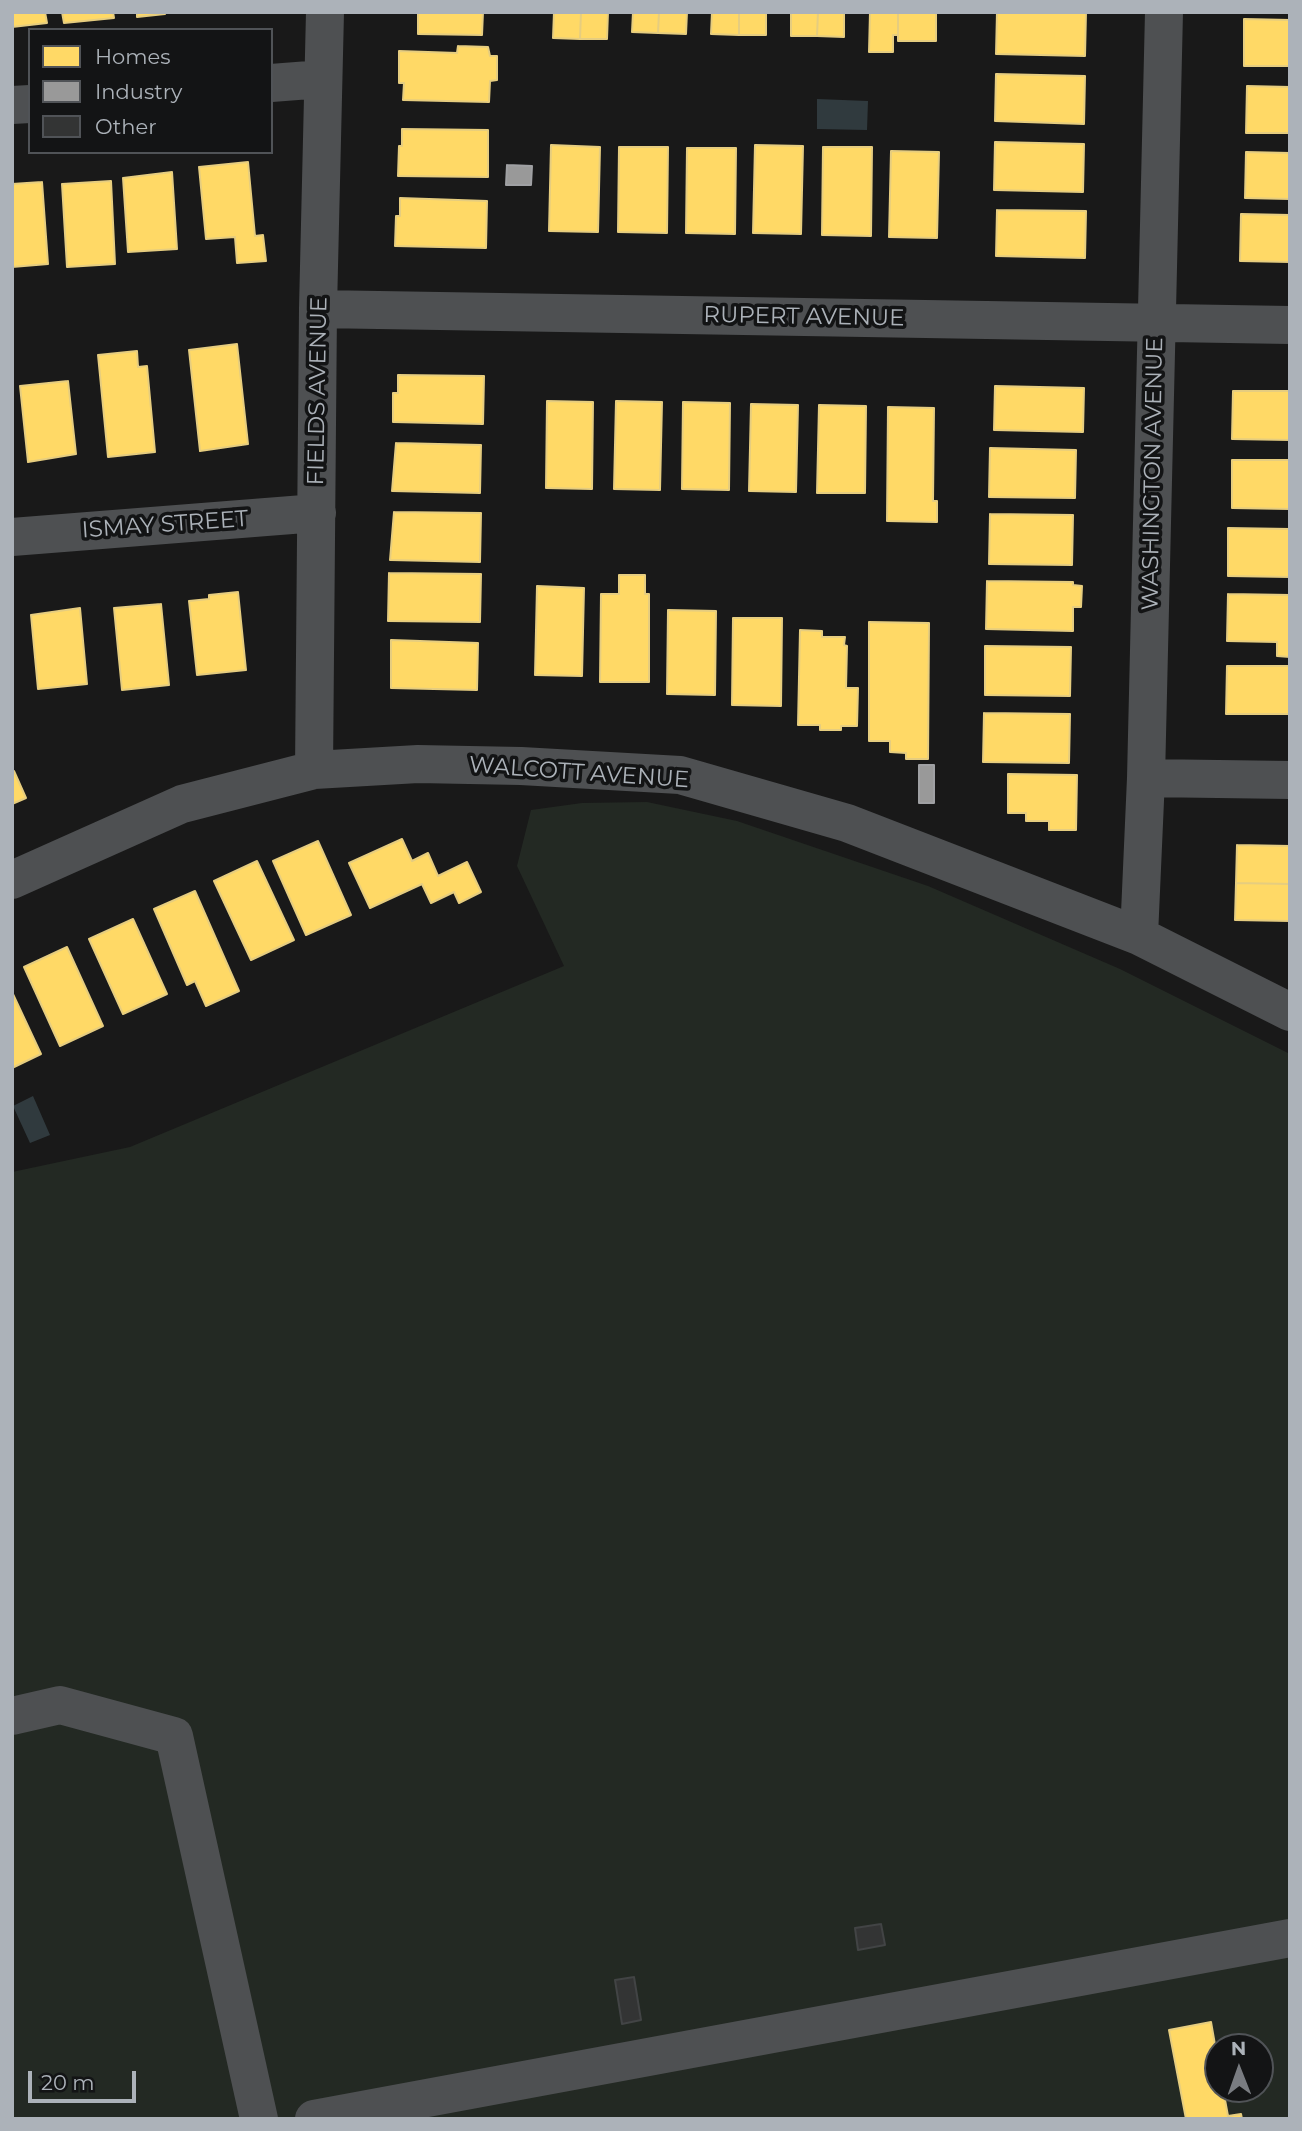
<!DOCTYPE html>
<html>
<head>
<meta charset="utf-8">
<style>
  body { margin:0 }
  #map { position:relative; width:1302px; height:2131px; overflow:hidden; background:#191919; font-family:Montserrat,sans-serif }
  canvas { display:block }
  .frame { position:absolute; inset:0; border:14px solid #acb2b9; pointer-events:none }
  .legend { position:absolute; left:28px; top:28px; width:245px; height:126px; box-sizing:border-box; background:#131415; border:2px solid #505357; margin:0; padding:9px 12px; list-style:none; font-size:21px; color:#acb2b9 }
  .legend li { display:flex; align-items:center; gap:14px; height:35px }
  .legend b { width:35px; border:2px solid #505357 }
  .north { position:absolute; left:1204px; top:2033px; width:70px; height:70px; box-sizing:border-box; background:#131415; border:2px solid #505357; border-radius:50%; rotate:359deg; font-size:19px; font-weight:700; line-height:28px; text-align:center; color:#acb2b9 }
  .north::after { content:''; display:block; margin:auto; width:24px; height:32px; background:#797c81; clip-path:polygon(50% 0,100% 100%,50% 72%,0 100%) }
  .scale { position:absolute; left:28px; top:2071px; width:108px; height:32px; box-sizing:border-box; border:4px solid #acb2b9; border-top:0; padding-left:9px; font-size:21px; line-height:24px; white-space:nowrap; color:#acb2b9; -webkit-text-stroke:5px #131415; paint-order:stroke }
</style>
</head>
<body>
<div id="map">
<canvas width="1302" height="2131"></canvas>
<div class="frame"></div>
<ul class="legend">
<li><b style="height:19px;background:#ffd966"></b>Homes</li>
<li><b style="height:19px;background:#999"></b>Industry</li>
<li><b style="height:19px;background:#333434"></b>Other</li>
</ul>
<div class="north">N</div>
<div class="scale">20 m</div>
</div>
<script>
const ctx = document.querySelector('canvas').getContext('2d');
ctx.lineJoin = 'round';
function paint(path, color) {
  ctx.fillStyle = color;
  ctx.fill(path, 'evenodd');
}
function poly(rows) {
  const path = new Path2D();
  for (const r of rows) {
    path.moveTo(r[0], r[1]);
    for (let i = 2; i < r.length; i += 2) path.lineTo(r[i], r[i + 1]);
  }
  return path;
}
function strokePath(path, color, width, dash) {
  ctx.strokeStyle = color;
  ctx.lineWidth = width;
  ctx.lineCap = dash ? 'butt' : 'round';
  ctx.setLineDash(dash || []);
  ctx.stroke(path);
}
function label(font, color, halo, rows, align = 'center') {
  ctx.font = font + ' Montserrat,sans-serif';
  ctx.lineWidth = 7;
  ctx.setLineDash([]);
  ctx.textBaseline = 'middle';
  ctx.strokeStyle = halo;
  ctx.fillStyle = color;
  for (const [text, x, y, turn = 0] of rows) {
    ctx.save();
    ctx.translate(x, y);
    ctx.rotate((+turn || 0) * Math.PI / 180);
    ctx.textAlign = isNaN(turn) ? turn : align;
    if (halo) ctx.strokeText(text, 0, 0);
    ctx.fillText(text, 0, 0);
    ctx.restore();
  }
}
const green = poly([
  [647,802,737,821,928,886,1120,969,1290,1054,1290,2119,12,2119,12,1172,130,1147,564,966,517,866,531,810,582,803],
  [1218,2047,1260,2047,1260,2089,1218,2089]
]);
const water = poly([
  [817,99,868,101,867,130,817,129],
  [33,1096,50,1135,30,1143,13,1106]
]);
const homes = poly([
  [12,12,45,12,47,23,12,27,12,12],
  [62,12,113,12,114,18,64,23,62,12],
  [137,12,165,12,165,14,137,17,137,12],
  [418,12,483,12,482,35,418,34,418,12],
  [554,12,581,12,580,39,553,38,554,12],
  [581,12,608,12,607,39,580,39,581,12],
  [633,12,659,12,658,33,632,32,633,12],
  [659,12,687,12,686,34,658,33,659,12],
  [712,12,739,12,739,35,711,34,712,12],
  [739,12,766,12,766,35,739,35,739,12],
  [791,12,818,12,817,36,791,36,791,12],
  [818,12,844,12,844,37,817,36,818,12],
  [870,12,898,12,898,35,893,35,893,52,869,52,870,12],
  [898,12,936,12,936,41,898,41,898,12],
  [997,12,1086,12,1085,56,996,54,997,12],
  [1244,19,1290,20,1290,66,1244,66,1244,19],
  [458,46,488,47,490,56,497,56,497,80,490,81,489,102,403,100,404,83,399,83,399,51,457,53,458,46],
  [996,74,1085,76,1084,124,995,121,996,74],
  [1247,86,1290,87,1290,133,1246,133,1247,86],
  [402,129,488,130,488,177,398,176,399,146,402,146,402,129],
  [995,142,1084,144,1083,192,994,190,995,142],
  [551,145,600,147,598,232,549,231,551,145],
  [755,145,803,146,801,234,753,233,755,145],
  [619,147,668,147,667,233,618,232,619,147],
  [823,147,872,147,871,236,822,235,823,147],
  [687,148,736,148,735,234,686,233,687,148],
  [891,151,939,152,937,238,889,237,891,151],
  [1246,152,1290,153,1290,199,1245,198,1246,152],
  [248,162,255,236,263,235,266,261,237,263,235,237,206,239,199,167,248,162],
  [172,172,177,249,128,252,123,178,172,172],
  [111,181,115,264,67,267,62,184,111,181],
  [42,182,48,264,12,267,12,184,42,182],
  [400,198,487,201,486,248,395,246,396,216,400,216,400,198],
  [997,210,1086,211,1085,258,996,256,997,210],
  [1241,214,1290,215,1290,262,1240,261,1241,214],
  [237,344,248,444,200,451,189,350,237,344],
  [137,351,138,367,147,366,155,452,108,457,98,355,137,351],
  [398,375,484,376,483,424,393,422,393,393,398,393,398,375],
  [68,381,76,454,28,462,20,386,68,381],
  [995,386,1084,388,1083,432,994,430,995,386],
  [1233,391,1290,391,1290,440,1232,439,1233,391],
  [547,401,593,402,592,489,546,488,547,401],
  [616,401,662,402,660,490,614,489,616,401],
  [683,402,730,403,729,490,682,489,683,402],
  [751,404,798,405,796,492,749,491,751,404],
  [819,405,866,406,865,493,817,493,819,405],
  [888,407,934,408,933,501,937,501,937,522,887,521,888,407],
  [396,443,481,445,480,493,392,491,396,443],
  [990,448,1076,450,1075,498,989,497,990,448],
  [1232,460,1290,460,1290,509,1232,508,1232,460],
  [394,512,481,513,480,562,390,560,394,512],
  [990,514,1073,515,1072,565,989,564,990,514],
  [1228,528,1290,529,1290,577,1228,576,1228,528],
  [389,573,481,574,480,622,388,621,389,573],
  [619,575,645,575,645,594,649,594,649,682,600,682,601,594,619,594,619,575],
  [987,581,1073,582,1073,585,1082,586,1081,607,1073,607,1073,631,986,629,987,581],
  [537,586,584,588,582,676,535,675,537,586],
  [238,592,246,670,197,675,189,601,209,599,209,595,238,592],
  [1228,594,1290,595,1290,657,1277,656,1277,642,1227,641,1228,594],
  [161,604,169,685,122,690,114,608,161,604],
  [80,608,87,684,38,689,31,615,80,608],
  [668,610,716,611,715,695,667,694,668,610],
  [733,618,782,618,781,706,732,705,733,618],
  [869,622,929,623,928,759,906,759,906,753,890,752,890,741,869,741,869,622],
  [800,630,822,631,822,637,845,637,844,645,847,646,846,688,858,688,857,726,841,726,841,730,820,730,820,725,798,725,800,630],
  [391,640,478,643,477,690,391,688,391,640],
  [985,646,1071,647,1070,696,985,695,985,646],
  [1227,666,1290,666,1290,714,1226,714,1227,666],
  [984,713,1070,714,1069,763,983,762,984,713],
  [14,771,26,798,12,804,12,772,14,771],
  [1008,774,1077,775,1076,830,1049,830,1049,821,1026,821,1026,813,1008,813,1008,774],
  [402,839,412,861,428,853,438,876,467,862,481,892,459,903,454,892,431,903,422,884,370,908,349,863,402,839],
  [318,841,351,915,306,935,273,861,318,841],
  [1237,845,1290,846,1290,884,1236,883,1237,845],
  [257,861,294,940,251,960,214,881,257,861],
  [1236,883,1290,884,1290,921,1235,920,1236,883],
  [195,891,239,991,206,1006,195,981,187,985,154,909,195,891],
  [133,919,167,994,123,1014,89,939,133,919],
  [67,947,103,1026,60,1046,24,967,67,947],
  [12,992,41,1054,12,1068,12,992],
  [1211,2022,1218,2062,1218,2089,1223,2089,1228,2116,1241,2114,1242,2119,1186,2119,1169,2030,1211,2022]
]);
const industry = poly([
  [507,165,532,166,531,185,506,185,507,165],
  [919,765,934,765,934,803,919,803,919,765]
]);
const building = poly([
  [881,1924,885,1945,858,1950,855,1928,881,1924],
  [634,1977,641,2020,622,2024,615,1980,634,1977]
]);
const minor = poly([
  [271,83,323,79],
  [12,105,30,104],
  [318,309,1290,325],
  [12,537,317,513],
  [314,770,318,309,325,12],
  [1146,778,1290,780],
  [12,880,182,804,314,770,418,764,521,766,680,775,847,823,1139,936,1290,1012],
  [1139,936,1146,778,1164,12],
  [12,1716,60,1705,174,1736,259,2119],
  [314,2119,1290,1938]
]);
const streetNames = [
  ["RUPERT AVENUE",804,317,1],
  ["FIELDS AVENUE",318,391,-89],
  ["WASHINGTON AVENUE",1153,474,-89],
  ["ISMAY STREET",165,525,-4],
  ["WALCOTT AVENUE",579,773,4]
];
paint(green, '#232923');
paint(water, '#303a3e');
paint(homes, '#ffd966');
strokePath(homes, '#e6cd7f', 2);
paint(industry, '#999');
strokePath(industry, '#9fa0a3', 2);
paint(building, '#333434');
strokePath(building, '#424445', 2);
strokePath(minor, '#4e5052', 38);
label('23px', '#acb2b9', '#131415', streetNames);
</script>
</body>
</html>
